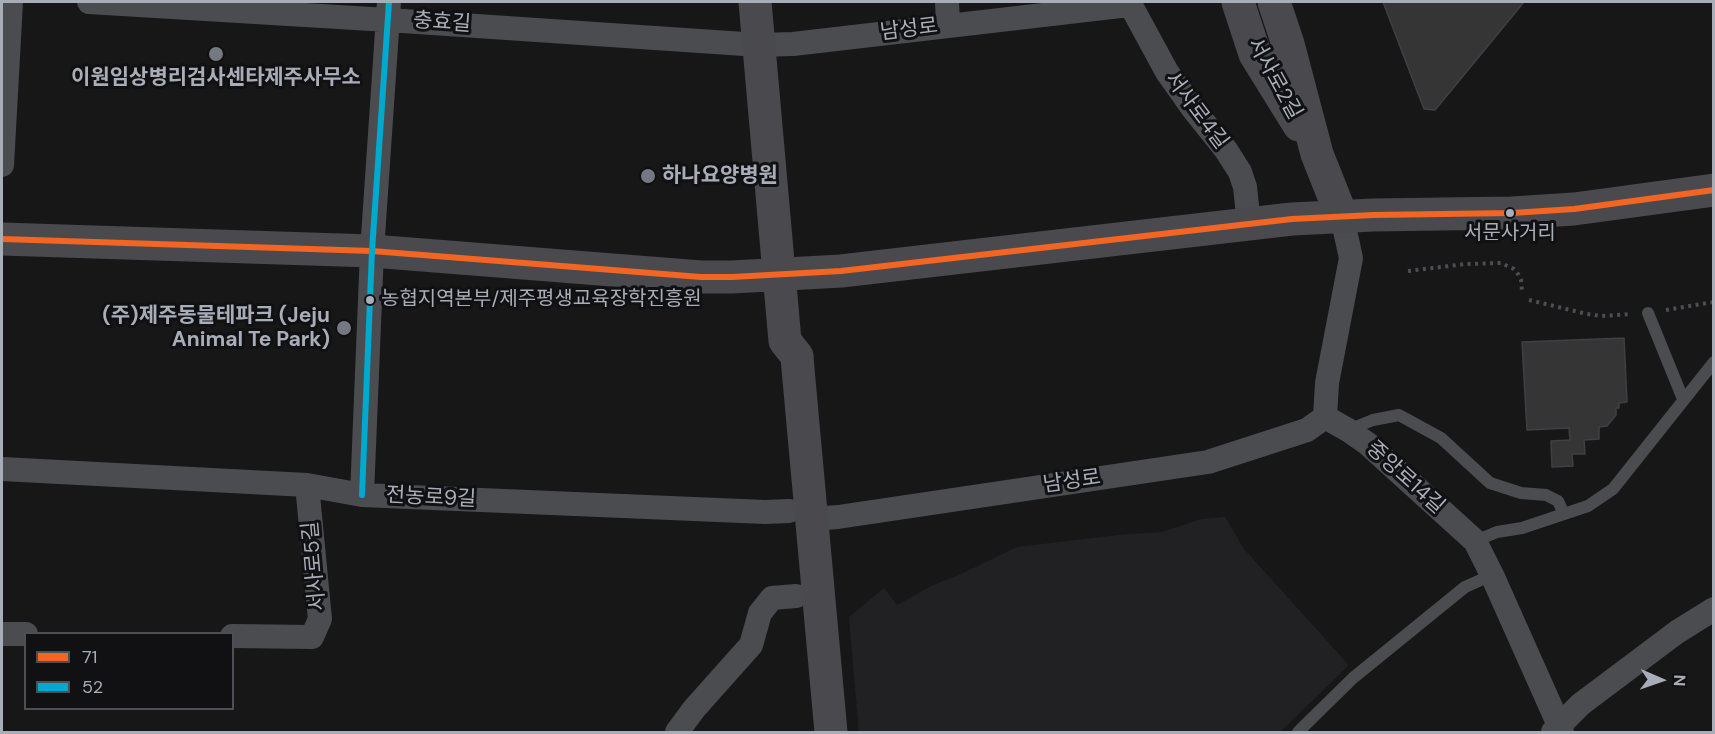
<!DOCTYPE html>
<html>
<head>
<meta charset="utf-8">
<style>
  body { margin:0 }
  #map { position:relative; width:1715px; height:734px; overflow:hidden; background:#171717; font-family:"DM Sans",sans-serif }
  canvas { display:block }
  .frame { position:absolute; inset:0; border:3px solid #a8adb8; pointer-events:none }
  .legend { position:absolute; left:24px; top:632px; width:210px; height:78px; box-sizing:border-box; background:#111113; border:2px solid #4d4f55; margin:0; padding:8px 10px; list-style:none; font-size:18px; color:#a8adb8 }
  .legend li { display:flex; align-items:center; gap:12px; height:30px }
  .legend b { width:30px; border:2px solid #4d4f55 }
  .north { position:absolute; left:1631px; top:650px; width:60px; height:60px; -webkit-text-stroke:4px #111113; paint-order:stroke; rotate:92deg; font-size:16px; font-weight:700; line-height:24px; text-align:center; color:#a8adb8 }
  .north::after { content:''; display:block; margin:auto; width:21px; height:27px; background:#a8adb8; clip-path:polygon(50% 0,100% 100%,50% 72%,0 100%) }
</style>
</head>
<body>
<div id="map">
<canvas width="1715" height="734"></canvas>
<div class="frame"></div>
<ul class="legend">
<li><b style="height:8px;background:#f26522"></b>71</li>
<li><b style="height:8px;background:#00a9ce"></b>52</li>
</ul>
<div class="north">N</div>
</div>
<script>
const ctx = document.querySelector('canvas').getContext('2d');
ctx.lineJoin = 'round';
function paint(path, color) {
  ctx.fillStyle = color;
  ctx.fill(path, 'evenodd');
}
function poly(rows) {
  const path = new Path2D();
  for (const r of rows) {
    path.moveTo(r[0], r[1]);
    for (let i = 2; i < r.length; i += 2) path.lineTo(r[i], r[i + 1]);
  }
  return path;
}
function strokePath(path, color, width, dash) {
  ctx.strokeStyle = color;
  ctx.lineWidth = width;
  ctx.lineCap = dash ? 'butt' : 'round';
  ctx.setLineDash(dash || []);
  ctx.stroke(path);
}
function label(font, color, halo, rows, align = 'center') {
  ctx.font = font + ' "DM Sans","Noto Sans KR",sans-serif';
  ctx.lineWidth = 6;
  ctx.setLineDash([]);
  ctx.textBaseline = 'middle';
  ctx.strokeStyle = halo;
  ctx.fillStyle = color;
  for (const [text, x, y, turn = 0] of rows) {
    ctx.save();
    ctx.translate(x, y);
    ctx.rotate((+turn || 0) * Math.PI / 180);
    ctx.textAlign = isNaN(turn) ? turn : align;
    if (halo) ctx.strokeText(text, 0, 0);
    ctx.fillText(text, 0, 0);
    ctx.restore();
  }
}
const built = poly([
  [1225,517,1244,549,1347,663,1348,666,1280,732,859,732,849,617,884,588,897,605,933,585,959,575,1017,547,1118,535,1162,532,1202,519]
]);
const building = poly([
  [1383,2,1524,2,1435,110,1424,109,1383,2],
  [1624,338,1627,402,1619,403,1619,408,1616,408,1616,415,1607,426,1599,427,1599,439,1584,440,1585,454,1572,454,1573,466,1552,467,1551,441,1570,440,1569,428,1527,430,1522,342,1624,338]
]);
const path = poly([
  [1408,271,1466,264,1501,263,1514,269,1518,274,1521,280,1522,291],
  [1529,300,1587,314,1601,316,1632,314],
  [1666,310,1714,302]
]);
const lane = poly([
  [1648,313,1683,399],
  [1348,430,1373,420,1399,415,1441,438,1490,483,1521,493,1546,495,1558,501,1564,514],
  [1475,541,1497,532,1522,528,1588,506,1613,489,1714,362],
  [1298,732,1353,678,1465,587,1492,575]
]);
const street = poly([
  [89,2,388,20,759,45,793,44,1129,5],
  [947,2,948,25],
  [1129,2,1167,72,1194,110,1226,150,1240,172,1245,187,1249,225],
  [2,165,11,2],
  [1325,417,1348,430,1368,444,1475,541,1492,575,1562,732],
  [1325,417,1327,383,1351,258,1342,217],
  [2,469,307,485,362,495,765,512,789,511],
  [362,495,372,251,389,2],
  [812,519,838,517,1208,462,1307,430,1325,417],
  [2,634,26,634],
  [232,636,312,637,320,619,307,485],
  [677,732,694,709,751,645,760,613,772,598,796,596],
  [1553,732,1581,704,1677,632,1714,609]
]);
const secondary = poly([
  [755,2,785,341,797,356,798,369,831,732],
  [1238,2,1255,54,1299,125],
  [1274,2,1288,44,1317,154,1342,217],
  [2,239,372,251,701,277,732,277,841,271,1292,219,1373,215,1512,213,1574,209,1714,190]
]);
const bus1 = poly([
  [2,239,372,251,701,277,732,277,841,271,1292,219,1373,215,1512,213,1574,209,1714,190]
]);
const bus2 = poly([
  [362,495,372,251,389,2]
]);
const markers = [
  [216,54,8,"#757880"],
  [648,176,8,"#757880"],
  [1510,213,5,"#a8adb8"],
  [370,300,5,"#a8adb8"],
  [344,328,8,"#757880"]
];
const busNames = [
  ["서문사거리",1510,234],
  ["농협지역본부/제주평생교육장학진흥원",381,300,"left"]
];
const streetNames = [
  ["충효길",442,23,4],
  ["남성로",909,30,-7],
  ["서사로2길",1274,79,61],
  ["서사로4길",1196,111,53],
  ["중앙로14길",1405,478,42],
  ["남성로",1072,482,-8],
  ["전농로9길",431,498,3],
  ["서사로5길",315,566,-95]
];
const poiNames = [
  ["이원임상병리검사센타제주사무소",216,78],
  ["하나요양병원",662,176,"left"],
  ["(주)제주동물테파크 (Jeju",330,316,"right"],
  ["Animal Te Park)",330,340,"right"]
];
paint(built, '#212123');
paint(building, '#353536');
strokePath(building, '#3f4043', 1.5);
strokePath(path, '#4d4e52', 4, [3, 4.5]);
strokePath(lane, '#4b4c50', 12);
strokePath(street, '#4b4c50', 24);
strokePath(secondary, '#4a4a4e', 33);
strokePath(bus1, '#f26522', 6);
strokePath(bus2, '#00a9ce', 6);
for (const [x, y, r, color] of markers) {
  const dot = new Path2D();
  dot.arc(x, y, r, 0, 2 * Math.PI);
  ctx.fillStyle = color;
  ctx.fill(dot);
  strokePath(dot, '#111113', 2);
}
label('20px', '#a8adb8', '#111113', busNames);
label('21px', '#a8adb8', '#111113', streetNames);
label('bold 21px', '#a8adb8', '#111113', poiNames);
</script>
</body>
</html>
